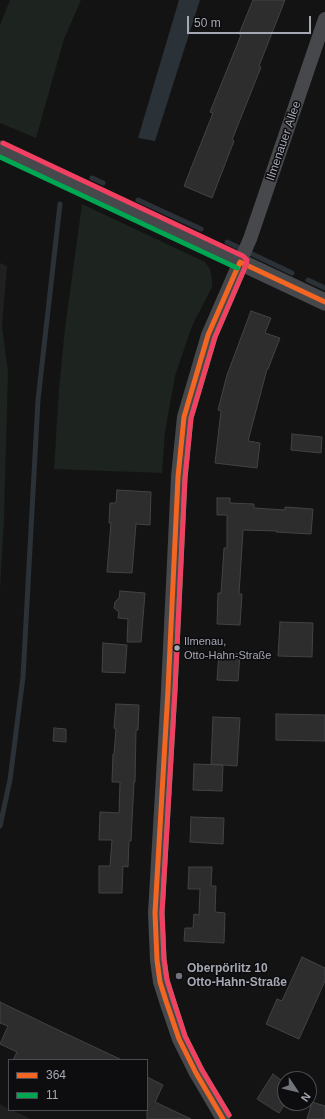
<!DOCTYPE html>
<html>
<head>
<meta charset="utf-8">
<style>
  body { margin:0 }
  #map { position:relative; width:325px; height:1119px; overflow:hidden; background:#131313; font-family:Arial,sans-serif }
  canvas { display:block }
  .legend { position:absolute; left:8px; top:1059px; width:140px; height:52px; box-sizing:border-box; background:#0d0d0f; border:1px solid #4a4b51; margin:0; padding:5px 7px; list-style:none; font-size:12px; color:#a5a8b3 }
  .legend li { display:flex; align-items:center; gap:8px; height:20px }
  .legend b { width:20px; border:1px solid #4a4b51 }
  .north { position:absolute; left:277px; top:1071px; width:40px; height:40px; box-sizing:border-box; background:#0d0d0f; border:1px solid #4a4b51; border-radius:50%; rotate:125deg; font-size:11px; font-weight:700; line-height:16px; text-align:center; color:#a5a8b3 }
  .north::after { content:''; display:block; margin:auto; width:14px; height:18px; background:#72747b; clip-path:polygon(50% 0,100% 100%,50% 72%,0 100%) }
  .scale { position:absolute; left:187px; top:16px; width:124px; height:18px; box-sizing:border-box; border:2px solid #a5a8b3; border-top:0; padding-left:5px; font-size:12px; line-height:14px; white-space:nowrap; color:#a5a8b3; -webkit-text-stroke:3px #0d0d0f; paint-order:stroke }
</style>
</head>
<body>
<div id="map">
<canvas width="325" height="1119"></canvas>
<ul class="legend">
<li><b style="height:5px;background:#f26522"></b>364</li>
<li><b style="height:5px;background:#00a651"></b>11</li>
</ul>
<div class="north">N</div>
<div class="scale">50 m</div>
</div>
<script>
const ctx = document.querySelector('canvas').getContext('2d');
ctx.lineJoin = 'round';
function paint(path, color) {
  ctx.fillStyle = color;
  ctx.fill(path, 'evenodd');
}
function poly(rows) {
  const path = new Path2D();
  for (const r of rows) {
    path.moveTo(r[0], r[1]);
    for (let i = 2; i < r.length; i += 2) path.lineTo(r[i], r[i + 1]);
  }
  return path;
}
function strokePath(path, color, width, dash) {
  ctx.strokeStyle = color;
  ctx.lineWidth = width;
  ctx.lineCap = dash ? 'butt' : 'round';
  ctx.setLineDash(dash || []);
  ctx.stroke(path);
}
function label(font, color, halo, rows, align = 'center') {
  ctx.font = font + ' Arial,sans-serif';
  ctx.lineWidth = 3;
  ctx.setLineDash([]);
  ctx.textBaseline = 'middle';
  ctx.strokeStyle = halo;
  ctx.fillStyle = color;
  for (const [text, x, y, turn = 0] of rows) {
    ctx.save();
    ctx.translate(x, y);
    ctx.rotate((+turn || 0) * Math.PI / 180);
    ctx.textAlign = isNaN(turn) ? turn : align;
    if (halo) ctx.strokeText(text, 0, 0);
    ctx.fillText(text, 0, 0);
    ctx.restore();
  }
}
const built = poly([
  [0,263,7,266,2,326,0,326],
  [0,1104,9,1109,9,1110,12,1110,31,1119,0,1119]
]);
const green = poly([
  [10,0,81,0,64,39,36,138,0,123,0,25],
  [82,204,205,262,210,269,212,279,212,287,192,326,175,376,165,432,162,473,54,469,59,389,65,328],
  [0,326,2,326,8,372,4,519,0,590]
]);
const water = poly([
  [179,0,200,0,155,141,138,138]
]);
const stream = poly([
  [92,178,103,183],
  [138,200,201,229],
  [227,242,292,273],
  [308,280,325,288],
  [0,826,10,780,23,677,38,400,60,204]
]);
const building = poly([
  [253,0,285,0,259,66,261,67,232,140,234,141,212,198,184,186,213,113,210,112,241,35,239,34,253,0],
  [251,311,271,318,265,333,280,338,268,369,267,369,248,441,260,443,257,468,215,463,221,411,218,410,227,375,251,311],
  [292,434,322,437,321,453,291,450,292,434],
  [117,490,151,492,150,525,136,524,132,573,107,572,111,523,109,523,110,503,116,503,117,490],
  [217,498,230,498,230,503,254,504,254,508,285,510,285,507,313,509,311,534,276,532,277,531,243,530,239,594,242,594,240,625,217,624,218,593,221,593,224,548,227,548,227,515,217,515,217,498],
  [120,591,145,593,141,642,127,642,128,619,118,618,119,612,114,608,115,602,119,598,120,591],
  [280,622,313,623,312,657,278,656,280,622],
  [103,643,127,645,125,673,102,672,103,643],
  [219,652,240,654,238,681,217,680,219,652],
  [116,704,139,705,138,730,136,730,135,782,134,782,131,841,129,841,128,867,123,866,122,893,99,893,99,866,110,866,112,840,99,840,100,812,119,813,120,782,112,782,113,754,114,754,116,729,114,728,116,704],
  [276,714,325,715,325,741,276,740,276,714],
  [213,717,240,718,237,766,211,764,213,717],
  [54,728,66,729,66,742,53,741,54,728],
  [194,764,223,765,222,791,193,790,194,764],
  [191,817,224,818,223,844,190,842,191,817],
  [189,867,212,867,211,886,216,886,215,912,225,913,224,943,184,941,185,928,193,928,194,914,199,915,200,889,188,889,189,867],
  [302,957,325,968,325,981,299,1039,266,1024,277,999,282,1001,302,957],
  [0,1002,56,1029,122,1060,13,1060,17,1052,0,1044,8,1026,0,1023,0,1002],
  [273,1074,285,1083,285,1104,279,1113,257,1099,273,1074],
  [147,1077,163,1085,155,1102,191,1119,147,1119,147,1077],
  [312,1102,325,1106,325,1119,307,1119,312,1102]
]);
const minor = poly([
  [223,1119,196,1073,179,1039,166,1001,160,982,157,960,155,913,168,690,178,477,184,417,208,335,250,239,325,19]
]);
const tertiary = poly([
  [0,149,325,302]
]);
const bus1 = poly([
  [240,262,325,302],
  [223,1119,196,1073,179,1039,166,1001,160,982,157,960,155,913,168,690,178,477,184,417,208,335,240,262]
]);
const bus2 = poly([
  [0,157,237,268],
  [229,1115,202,1070,185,1036,173,999,167,980,164,959,162,913,175,690,185,478,191,418,215,337,246,265]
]);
const bus3 = poly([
  [3,143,243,256,247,260,246,265,215,337,191,418,185,478,175,690,162,913,164,959,167,980,173,999,185,1036,202,1070,229,1115]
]);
const markers = [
  [177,648,3.5,"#a5a8b3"],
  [179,976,4,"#72747b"]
];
const busNames = [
  ["Ilmenau,",184,642],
  ["Otto-Hahn-Straße",184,656]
];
const streetNames = [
  ["Ilmenauer Allee",284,141,-71]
];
const poiNames = [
  ["Oberpörlitz 10",187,969],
  ["Otto-Hahn-Straße",187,983]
];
paint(built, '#202021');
paint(green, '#1d231e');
paint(water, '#2a3137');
strokePath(stream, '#2a3137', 5);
paint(building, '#2d2d2e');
strokePath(building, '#424346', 1);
strokePath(minor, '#47484b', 14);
strokePath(tertiary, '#47484b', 17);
strokePath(bus1, '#f26522', 5);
strokePath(bus2, '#00a651', 5);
strokePath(bus3, '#f24062', 5);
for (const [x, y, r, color] of markers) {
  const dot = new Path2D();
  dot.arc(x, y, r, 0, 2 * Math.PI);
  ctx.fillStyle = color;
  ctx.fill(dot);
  strokePath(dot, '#0d0d0f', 1.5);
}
label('11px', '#a5a8b3', '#0d0d0f', busNames, 'left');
label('12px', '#a5a8b3', '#0d0d0f', streetNames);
label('bold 12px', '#a5a8b3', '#0d0d0f', poiNames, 'left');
</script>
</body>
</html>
